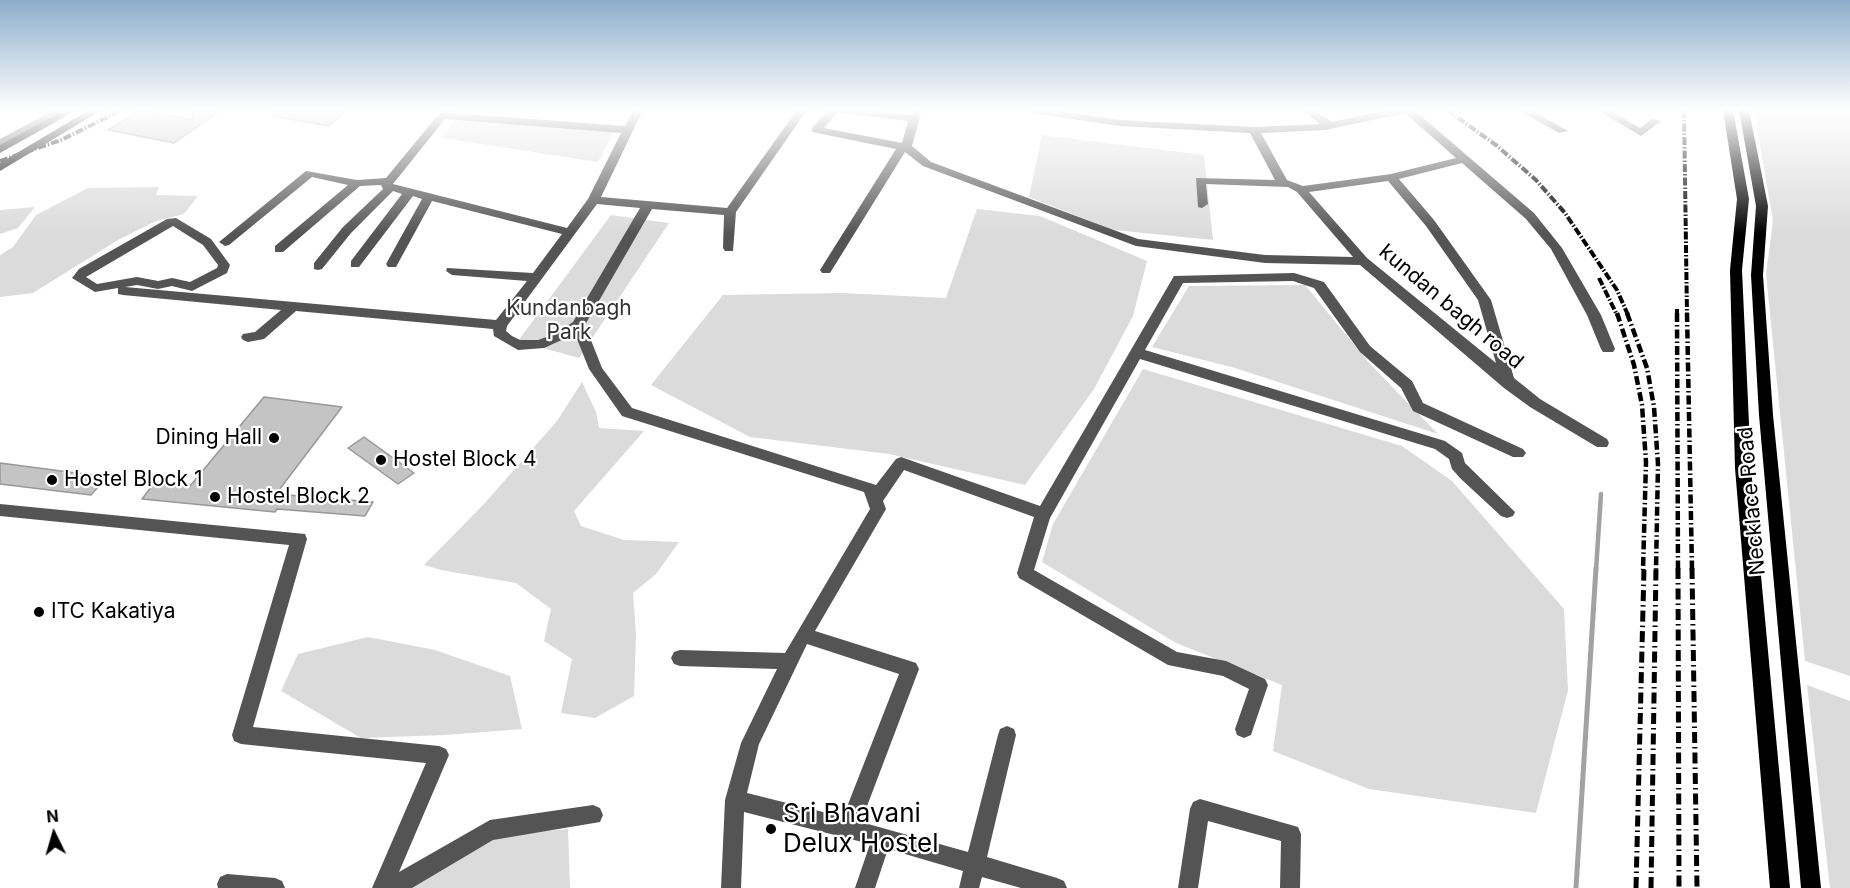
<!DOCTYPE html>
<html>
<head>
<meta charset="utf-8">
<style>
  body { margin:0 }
  #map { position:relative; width:1850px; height:888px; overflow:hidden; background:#fff; font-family:Inter,sans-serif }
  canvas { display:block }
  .north { position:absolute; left:24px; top:804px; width:60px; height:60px; -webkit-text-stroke:4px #fff; paint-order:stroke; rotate:355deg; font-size:16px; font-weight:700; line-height:24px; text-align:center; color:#000 }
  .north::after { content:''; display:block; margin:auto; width:21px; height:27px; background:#000; clip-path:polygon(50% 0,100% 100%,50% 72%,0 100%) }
</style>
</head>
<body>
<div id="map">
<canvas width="1850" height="888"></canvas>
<div class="north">N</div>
</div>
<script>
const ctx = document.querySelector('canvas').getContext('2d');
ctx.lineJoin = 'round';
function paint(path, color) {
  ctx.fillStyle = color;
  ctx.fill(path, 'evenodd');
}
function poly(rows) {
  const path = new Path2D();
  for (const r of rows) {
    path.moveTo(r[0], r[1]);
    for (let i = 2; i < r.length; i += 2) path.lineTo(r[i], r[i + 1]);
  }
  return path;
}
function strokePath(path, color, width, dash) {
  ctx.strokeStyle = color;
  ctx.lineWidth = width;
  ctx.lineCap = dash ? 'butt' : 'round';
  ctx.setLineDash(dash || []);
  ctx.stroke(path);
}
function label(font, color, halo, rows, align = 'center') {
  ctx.font = font + ' Inter,sans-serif';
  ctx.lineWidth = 4.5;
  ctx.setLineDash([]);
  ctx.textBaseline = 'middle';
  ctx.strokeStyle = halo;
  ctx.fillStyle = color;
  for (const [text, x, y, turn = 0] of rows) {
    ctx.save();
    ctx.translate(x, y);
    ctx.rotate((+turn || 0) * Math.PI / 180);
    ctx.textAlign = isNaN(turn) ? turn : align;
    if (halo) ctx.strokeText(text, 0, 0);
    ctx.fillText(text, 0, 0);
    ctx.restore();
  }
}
const green = poly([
  [1754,110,1850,110,1850,676,1805,661,1766,274,1773,221],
  [458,118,615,129,598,162,442,138],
  [1042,135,1204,155,1213,240,1114,230,1029,197],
  [159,187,156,195,198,196,184,214,156,221,118,240,33,293,0,297,0,255,13,247,36,215,88,188],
  [35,207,18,228,0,234,0,210],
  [977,209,1040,216,1147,261,1133,316,1094,389,1025,485,889,454,750,437,651,385,723,295,841,293,946,298],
  [611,215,669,223,579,358,518,341],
  [1305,285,1370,364,1438,434,1235,368,1152,347,1189,286],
  [1143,369,1402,446,1452,481,1564,609,1568,690,1536,813,1369,789,1273,751,1282,685,1176,643,1042,562,1053,524],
  [582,382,596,412,599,428,644,431,574,511,581,526,624,540,679,542,656,574,633,593,636,635,634,696,595,718,561,713,572,659,544,641,551,609,516,583,441,570,424,565,484,504,557,421],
  [368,637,435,650,510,676,522,729,446,735,361,738,281,691,298,654],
  [1807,685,1850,701,1850,888,1830,888],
  [568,829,570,888,405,888,502,835]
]);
const streamFar1 = poly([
  [1596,570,1601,494]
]);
const stream = poly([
  [1576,888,1596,568]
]);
const building = poly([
  [140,110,192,120,193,110,222,110,174,143,108,130,140,110],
  [273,110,348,110,329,126,273,116,273,110],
  [264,397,342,407,276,494,373,502,365,516,277,509,275,512,142,499,155,482,190,486,264,397],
  [364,437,414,473,398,484,348,448,364,437],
  [0,463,107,477,91,495,0,484,0,463]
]);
const minor = poly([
  [54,110,67,110,0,146,0,139,54,110],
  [442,110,453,110,451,113,625,126,633,110,643,110,601,197,727,208,797,110,807,110,736,212,733,251,725,251,723,248,724,215,652,209,585,325,602,368,632,408,876,485,896,459,901,457,1040,506,1174,276,1294,273,1324,282,1370,346,1412,381,1423,403,1523,449,1526,453,1523,457,1513,457,1413,411,1401,388,1360,352,1314,288,1293,281,1183,283,1145,350,1445,441,1462,453,1465,463,1515,512,1513,516,1507,518,1501,516,1461,479,1452,469,1449,459,1435,449,1140,359,1050,518,1034,570,1177,652,1226,661,1265,679,1268,685,1253,729,1251,735,1244,738,1237,735,1235,729,1249,689,1223,676,1168,665,1019,578,1017,573,1034,517,904,470,883,501,886,509,815,631,910,661,916,663,919,669,861,822,968,852,998,735,1000,729,1007,726,1014,729,1016,735,987,857,1057,878,1064,881,1067,888,1021,888,982,877,979,888,959,888,963,871,888,849,875,888,855,888,870,844,744,812,741,888,721,888,725,800,741,743,777,669,680,666,674,664,671,658,674,652,680,650,785,653,870,509,864,492,622,416,589,369,575,334,544,348,518,350,494,336,493,329,296,311,264,339,248,342,243,340,241,337,243,334,255,332,281,310,123,295,118,294,118,288,95,292,72,278,79,269,167,219,176,218,211,239,230,265,227,273,192,291,172,286,158,289,137,285,125,287,496,320,527,281,452,275,446,271,447,268,533,273,562,234,432,201,396,267,388,267,386,264,422,199,413,196,359,267,351,267,351,261,402,194,393,191,351,233,322,269,318,270,314,269,314,263,343,227,383,189,381,185,360,186,283,252,275,252,275,246,348,185,312,177,229,245,225,246,219,242,306,171,357,180,386,178,442,110],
  [445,119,621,133,588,199,567,228,393,184,445,119],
  [597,204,640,208,573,322,555,334,538,340,520,340,512,336,506,331,507,326,597,204],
  [173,226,203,245,218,265,217,268,190,282,172,278,158,281,137,277,97,284,86,277,173,226],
  [807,644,899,674,843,817,747,793,759,744,807,644],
  [828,110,868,110,910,115,912,110,922,110,912,146,931,162,1138,239,1265,255,1353,257,1297,192,1288,187,1206,184,1208,204,1202,208,1198,207,1196,178,1275,180,1250,133,1120,126,1032,113,1027,110,1054,110,1120,120,1254,127,1320,124,1302,110,1314,110,1332,122,1387,110,1414,110,1534,213,1562,248,1601,315,1615,349,1613,352,1603,352,1601,349,1587,315,1551,249,1526,219,1462,163,1399,179,1434,220,1491,300,1514,378,1540,399,1607,439,1609,443,1607,447,1597,447,1530,407,1504,388,1360,265,1265,263,1136,246,923,166,905,152,830,273,822,273,820,270,896,149,812,132,812,128,828,110],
  [838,112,842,113,908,121,902,143,824,128,838,112],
  [1405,113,1456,158,1391,174,1303,186,1287,180,1261,133,1325,130,1405,113],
  [1388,181,1426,226,1478,300,1496,363,1367,258,1309,192,1388,181],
  [1518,110,1531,110,1568,131,1559,133,1518,110],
  [1597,110,1610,110,1640,128,1652,119,1661,121,1641,136,1597,110],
  [0,504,305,534,307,539,253,727,439,746,446,749,449,755,399,872,490,820,593,805,600,808,603,815,600,822,493,840,412,888,372,888,426,763,241,744,234,741,232,735,289,545,0,516,0,504],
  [1200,799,1298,827,1301,834,1300,888,1280,888,1281,841,1208,821,1198,888,1178,888,1190,809,1193,802,1200,799],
  [227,874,275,878,282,881,285,888,218,888,217,884,220,877,227,874]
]);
const major = poly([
  [64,110,77,110,0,153,0,145,64,110],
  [89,110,102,110,0,171,0,163,89,110],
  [1723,110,1733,110,1749,199,1742,270,1751,468,1790,888,1770,888,1735,468,1730,270,1737,199,1723,110],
  [1739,110,1749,110,1768,206,1763,275,1773,415,1821,888,1801,888,1759,415,1751,275,1756,206,1739,110]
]);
const railFar2 = poly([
  [1447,110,1496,145,1536,180,1565,213,1617,290,1628,315],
  [1684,110,1687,315],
  [0,161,61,140,122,110],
  [1599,278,1617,315],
  [1677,309,1677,315]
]);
const railFar1 = poly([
  [1617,313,1634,365,1642,405,1646,462,1643,570],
  [1627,313,1647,368,1654,407,1658,464,1656,570],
  [1677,313,1678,570],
  [1687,313,1692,570]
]);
const rail = poly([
  [1678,568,1679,888],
  [1692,568,1697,888],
  [1636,888,1644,568],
  [1651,888,1656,568]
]);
const markers = [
  [274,438,6,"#000"],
  [381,460,6,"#000"],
  [52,480,6,"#000"],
  [215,497,6,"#000"],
  [39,612,6,"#000"],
  [771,829,6,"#000"]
];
const streetNames = [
  ["kundan bagh road",1451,307,40],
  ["Necklace Road",1752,501,-95]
];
const parkNames = [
  ["Kundanbagh",569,309],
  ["Park",569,333]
];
const poiNames = [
  ["Dining Hall",262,438,"right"],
  ["Hostel Block 4",393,460],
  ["Hostel Block 1",64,480],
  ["Hostel Block 2",227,497],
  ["ITC Kakatiya",51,612]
];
const nearPoinames = [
  ["Sri Bhavani",783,814],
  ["Delux Hostel",783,844]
];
paint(green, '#dbdbdb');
strokePath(streamFar1, '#a2a2a2', 4.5);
strokePath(stream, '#a2a2a2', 5);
paint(building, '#c4c4c4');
strokePath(building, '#989898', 1.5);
paint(minor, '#545454');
paint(major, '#000');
strokePath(railFar2, '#000', 4, [8, 2, 1.5, 2]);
strokePath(railFar1, '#000', 4.5, [9, 3, 1.5, 3]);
strokePath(rail, '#000', 5, [11, 4, 1.5, 4]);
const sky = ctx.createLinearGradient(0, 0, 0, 234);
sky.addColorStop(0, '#8cadcc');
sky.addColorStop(0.47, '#fff');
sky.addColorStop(1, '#ffffff00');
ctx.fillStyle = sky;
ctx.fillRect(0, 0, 1850, 234);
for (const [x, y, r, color] of markers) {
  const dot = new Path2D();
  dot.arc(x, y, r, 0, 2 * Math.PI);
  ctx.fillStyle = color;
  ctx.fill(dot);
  strokePath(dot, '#fff', 2);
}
label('21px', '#000', '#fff', streetNames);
label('21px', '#323232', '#fff', parkNames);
label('21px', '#000', '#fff', poiNames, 'left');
label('26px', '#000', '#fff', nearPoinames, 'left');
</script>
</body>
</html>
